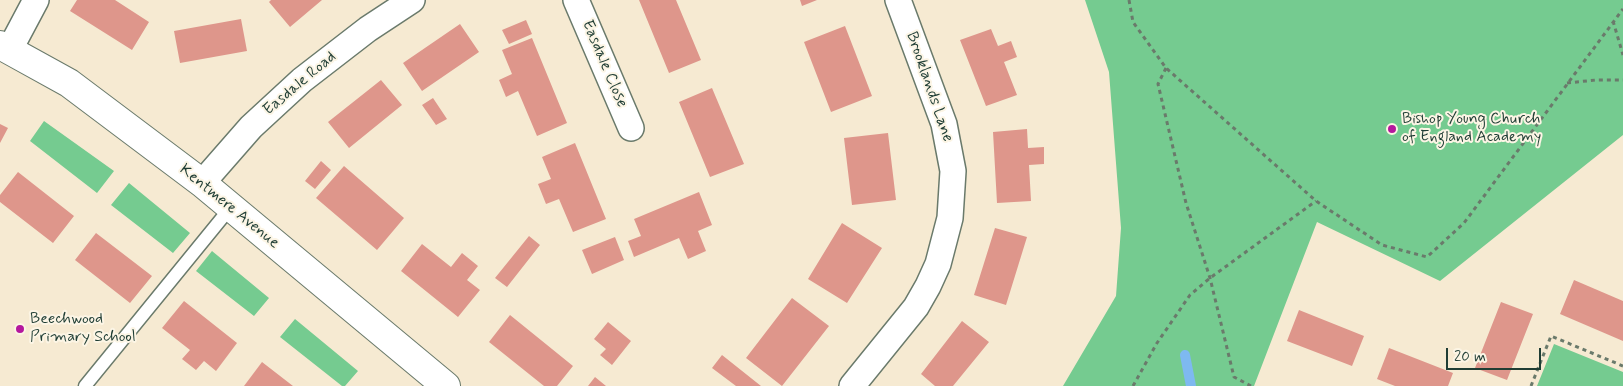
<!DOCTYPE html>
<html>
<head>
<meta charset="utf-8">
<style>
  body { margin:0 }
  #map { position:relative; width:1623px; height:386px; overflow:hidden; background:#f6ead2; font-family:Mynerve,sans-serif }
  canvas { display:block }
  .scale { position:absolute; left:1446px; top:348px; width:95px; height:22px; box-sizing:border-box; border:2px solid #1f3d34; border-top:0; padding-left:6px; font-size:15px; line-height:18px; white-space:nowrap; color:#1f3d34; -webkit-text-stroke:4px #fcf5e5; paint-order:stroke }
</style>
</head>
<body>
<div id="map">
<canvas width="1623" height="386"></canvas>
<div class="scale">20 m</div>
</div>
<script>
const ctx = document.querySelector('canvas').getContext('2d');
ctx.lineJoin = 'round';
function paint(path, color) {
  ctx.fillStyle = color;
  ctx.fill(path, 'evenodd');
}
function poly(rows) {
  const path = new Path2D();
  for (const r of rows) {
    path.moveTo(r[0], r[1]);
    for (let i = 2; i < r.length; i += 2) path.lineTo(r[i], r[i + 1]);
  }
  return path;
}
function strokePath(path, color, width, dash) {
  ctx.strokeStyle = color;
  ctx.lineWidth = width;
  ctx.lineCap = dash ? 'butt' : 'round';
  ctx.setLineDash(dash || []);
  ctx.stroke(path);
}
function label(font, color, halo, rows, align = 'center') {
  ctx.font = font + ' Mynerve,sans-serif';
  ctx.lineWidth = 4;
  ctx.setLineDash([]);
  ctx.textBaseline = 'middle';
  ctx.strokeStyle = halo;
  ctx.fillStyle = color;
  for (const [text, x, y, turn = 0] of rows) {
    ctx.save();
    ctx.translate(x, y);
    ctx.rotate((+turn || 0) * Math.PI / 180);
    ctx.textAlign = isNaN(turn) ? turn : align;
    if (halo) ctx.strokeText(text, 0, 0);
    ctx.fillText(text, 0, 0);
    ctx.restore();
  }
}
const green = poly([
  [1085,0,1623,0,1623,135,1440,281,1317,222,1254,386,1063,386,1116,296,1121,228,1109,72],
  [44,121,114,171,97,193,30,141],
  [129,183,190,233,173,253,111,205],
  [212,251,269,298,254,316,196,271],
  [295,319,358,371,345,386,342,386,280,337],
  [1554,344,1623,372,1623,386,1537,386]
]);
const stream = poly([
  [1185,355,1191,386]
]);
const building = poly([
  [77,0,115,0,149,22,132,50,70,11],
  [271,0,322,0,290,27,269,2],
  [639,0,676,0,701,60,669,73],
  [800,0,817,0,802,6],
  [241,19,247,51,180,63,174,31],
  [526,20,532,34,509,44,502,30],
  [460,24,479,52,422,91,403,63],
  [845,26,872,96,831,112,804,42],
  [991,29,998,46,1011,41,1017,57,1004,62,1017,95,986,106,960,40],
  [532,38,567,123,537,136,518,91,506,97,499,80,512,74,502,50],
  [381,80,402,105,349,148,328,122],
  [712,88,744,164,710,177,679,102],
  [433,98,447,119,436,125,422,105],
  [0,124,8,128,0,143],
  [1027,129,1028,148,1044,147,1044,164,1029,165,1031,201,997,203,993,132],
  [888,133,896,200,852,205,844,138],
  [575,143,606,219,573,232,559,199,546,204,538,184,551,179,542,157],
  [321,161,331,170,315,189,305,181],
  [344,166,404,218,377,250,316,198],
  [18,172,74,216,53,243,0,202,0,195],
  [699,192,712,225,698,231,706,251,688,259,679,238,634,257,628,241,641,236,634,219],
  [842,223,882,248,847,303,808,279],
  [995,228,1027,237,1006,305,974,295],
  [96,233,152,276,130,303,75,260],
  [529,236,540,245,507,287,495,278],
  [615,237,624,260,592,274,582,250],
  [422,244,451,267,462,253,478,266,467,280,480,290,458,317,401,271],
  [1574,280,1623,301,1623,341,1560,314],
  [792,298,829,326,782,386,746,358],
  [184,301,237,343,216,371,204,361,196,370,182,359,190,350,162,328],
  [1501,302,1533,314,1507,380,1475,368],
  [1299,310,1364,336,1352,366,1287,341],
  [510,315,573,366,557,386,544,386,489,342],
  [962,321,989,342,953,386,935,386,921,374],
  [608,322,631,341,612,365,600,355,606,349,594,339],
  [1389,348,1453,373,1448,386,1395,386,1377,379],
  [722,355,761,386,736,386,712,368],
  [262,362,293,386,244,386],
  [595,377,606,386,588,386]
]);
const path = poly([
  [1129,0,1133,22,1166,68,1316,201,1382,245,1427,257,1464,223,1623,9],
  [1613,21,1623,55],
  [1166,68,1158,84,1186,203,1210,278,1234,377,1251,386],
  [1567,83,1596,80,1623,80],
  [1133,386,1157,343,1190,295,1210,278,1316,201],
  [1531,386,1551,336,1623,366]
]);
const service = poly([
  [85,386,231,207]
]);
const minor = poly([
  [576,0,631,128],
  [10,49,36,0],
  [202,183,251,127,302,80,368,29,412,0],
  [852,386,916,307,928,286,938,264,950,218,953,171,944,124,898,0]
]);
const tertiary = poly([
  [0,45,69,83,202,183,446,386]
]);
const markers = [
  [1392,129,5,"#b5179e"],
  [20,329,5,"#b5179e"]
];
const streetNames = [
  ["Easdale Close",604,64,67],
  ["Easdale Road",300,84,-40],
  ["Brooklands Lane",929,87,71],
  ["Kentmere Avenue",229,207,39]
];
const poiNames = [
  ["Bishop Young Church",1402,120],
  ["of England Academy",1402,138],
  ["Beechwood",30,320],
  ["Primary School",30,338]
];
paint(green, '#75cb90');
strokePath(stream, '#7eb9f0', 10);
paint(building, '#de968b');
strokePath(service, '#6a7a6b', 15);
strokePath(minor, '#6a7a6b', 28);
strokePath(tertiary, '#6a7a6b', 30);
strokePath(path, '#6a7a6b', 3, [4, 4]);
strokePath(service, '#fff', 12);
strokePath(minor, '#fff', 25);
strokePath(tertiary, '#fff', 28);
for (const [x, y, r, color] of markers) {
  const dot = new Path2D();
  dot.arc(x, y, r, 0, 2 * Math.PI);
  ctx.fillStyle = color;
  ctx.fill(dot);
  strokePath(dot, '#fcf5e5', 2);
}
label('16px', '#1f3d34', '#fcf5e5', streetNames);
label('16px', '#1f3d34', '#fcf5e5', poiNames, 'left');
</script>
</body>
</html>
